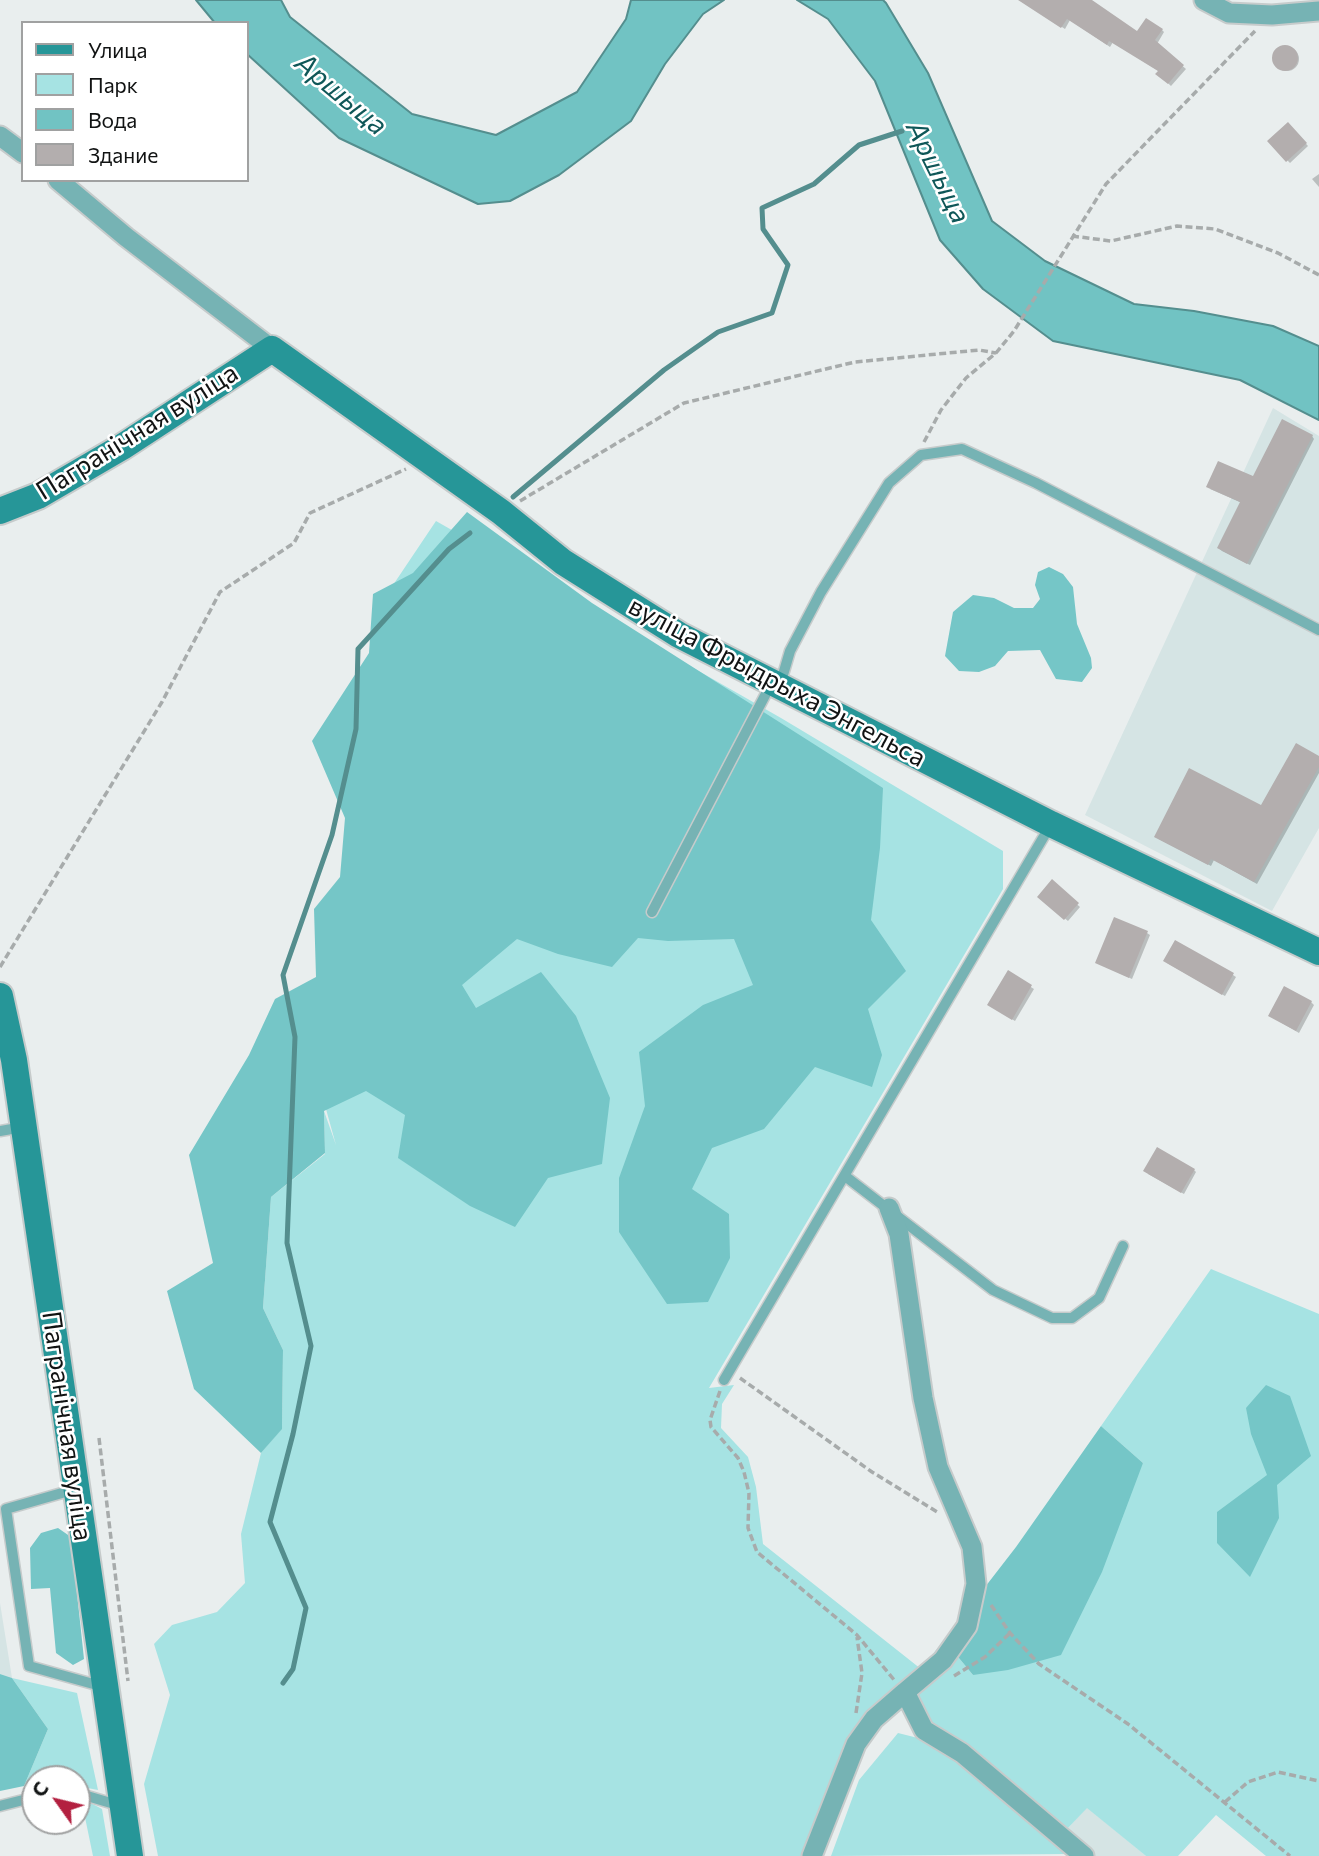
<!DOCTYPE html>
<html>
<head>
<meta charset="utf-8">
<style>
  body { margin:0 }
  #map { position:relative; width:1319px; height:1856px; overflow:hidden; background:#e9eeee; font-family:Commissioner,sans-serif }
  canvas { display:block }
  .legend { position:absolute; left:21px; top:21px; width:228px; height:161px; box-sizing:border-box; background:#fff; border:2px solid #a0a1a1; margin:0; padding:9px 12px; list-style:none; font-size:21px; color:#111313 }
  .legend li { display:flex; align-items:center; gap:14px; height:35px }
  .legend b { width:35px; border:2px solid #a0a1a1 }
  .north { position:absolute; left:21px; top:1765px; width:70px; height:70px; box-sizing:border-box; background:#fff; border:2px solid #a0a1a1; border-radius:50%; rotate:304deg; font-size:19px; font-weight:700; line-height:28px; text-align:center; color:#111313 }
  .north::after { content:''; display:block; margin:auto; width:24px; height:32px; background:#b32040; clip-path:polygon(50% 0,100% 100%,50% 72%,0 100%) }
</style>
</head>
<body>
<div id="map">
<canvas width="1319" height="1856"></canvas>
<ul class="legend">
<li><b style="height:9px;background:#269698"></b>Улица</li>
<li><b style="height:19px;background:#a6e3e3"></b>Парк</li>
<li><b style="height:19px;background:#71c3c3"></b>Вода</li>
<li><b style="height:19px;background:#b3aeae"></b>Здание</li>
</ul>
<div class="north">С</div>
</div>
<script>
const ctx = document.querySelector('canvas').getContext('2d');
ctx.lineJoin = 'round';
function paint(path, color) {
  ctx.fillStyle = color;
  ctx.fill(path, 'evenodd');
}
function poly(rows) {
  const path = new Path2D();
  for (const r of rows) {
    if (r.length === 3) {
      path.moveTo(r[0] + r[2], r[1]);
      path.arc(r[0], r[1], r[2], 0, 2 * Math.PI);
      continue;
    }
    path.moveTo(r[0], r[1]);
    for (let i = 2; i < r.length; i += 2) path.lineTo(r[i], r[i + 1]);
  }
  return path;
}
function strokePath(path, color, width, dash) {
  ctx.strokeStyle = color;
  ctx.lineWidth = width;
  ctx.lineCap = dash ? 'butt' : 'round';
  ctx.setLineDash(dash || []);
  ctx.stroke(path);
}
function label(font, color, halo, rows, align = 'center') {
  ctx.font = font + ' Commissioner,sans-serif';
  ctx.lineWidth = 5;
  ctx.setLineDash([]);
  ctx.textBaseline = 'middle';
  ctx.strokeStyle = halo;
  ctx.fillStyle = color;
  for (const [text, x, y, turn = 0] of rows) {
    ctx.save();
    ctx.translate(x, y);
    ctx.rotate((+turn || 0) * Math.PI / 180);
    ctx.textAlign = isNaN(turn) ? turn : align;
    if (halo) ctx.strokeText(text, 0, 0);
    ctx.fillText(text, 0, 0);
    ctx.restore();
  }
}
const built = poly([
  [1273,408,1319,436,1319,828,1272,911,1085,815],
  [0,1603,12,1678,0,1674],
  [1087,1807,1146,1856,1067,1856,1072,1850,1065,1840,1068,1828]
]);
const green = poly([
  [436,521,781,718,1003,851,1003,889,709,1388,734,1385,722,1404,721,1428,748,1457,756,1487,763,1544,921,1669,944,1640,973,1675,1143,1463,1101,1426,1211,1269,1319,1314,1319,1856,1266,1856,1216,1815,1178,1856,1146,1856,1087,1808,1068,1828,968,1747,892,1704,850,1762,809,1856,158,1856,144,1784,170,1695,154,1644,172,1625,217,1612,245,1583,241,1534,261,1453,282,1428,283,1350,263,1308,271,1197,325,1154,324,1111,336,1145,314,1066,387,594],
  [12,1678,77,1693,98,1790,77,1786,77,1779,35,1779,35,1785,24,1786,48,1729],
  [898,1733,926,1740,963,1761,1069,1854,831,1856,859,1780],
  [81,1798,102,1809,110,1856,93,1856]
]);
const forest = poly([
  [467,512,592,603,883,788,880,848,871,920,906,971,868,1009,882,1055,872,1087,815,1067,764,1129,712,1148,692,1189,729,1214,730,1258,708,1302,667,1304,619,1232,619,1178,645,1106,639,1052,703,1005,753,985,734,939,668,941,638,938,612,967,558,954,517,939,462,985,476,1008,541,972,576,1016,610,1098,602,1164,548,1178,515,1227,470,1206,398,1158,405,1115,366,1091,324,1111,325,1153,271,1197,263,1308,283,1350,282,1429,261,1453,194,1389,167,1291,213,1263,189,1155,249,1055,275,999,316,977,314,909,340,877,345,818,312,741,369,653,373,594,413,573],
  [1049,567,1063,574,1073,587,1077,624,1091,658,1092,668,1082,682,1056,679,1040,650,1008,651,995,666,979,672,959,671,945,656,953,612,973,595,994,598,1014,608,1033,608,1040,599,1035,585,1038,572],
  [1266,1385,1290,1396,1311,1456,1277,1485,1279,1518,1250,1577,1217,1543,1217,1512,1267,1475,1251,1434,1246,1408],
  [1101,1426,1143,1463,1102,1572,1061,1655,1008,1670,973,1675,944,1640,1016,1547],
  [58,1528,71,1537,84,1659,73,1665,56,1653,50,1588,31,1589,30,1548,41,1533],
  [0,1674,12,1678,48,1729,24,1786,0,1791]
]);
const water = poly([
  [196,0,281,0,290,17,412,114,496,135,577,92,626,19,631,0,724,0,703,14,665,64,631,121,559,175,510,201,478,204,339,138,247,54,247,23,215,23,196,0],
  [797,0,883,0,886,3,928,73,992,221,1045,261,1134,304,1194,311,1273,326,1319,346,1319,420,1240,380,1053,341,983,289,940,240,875,81,828,19,797,0]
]);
const shadow = poly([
  [1025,0,1090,0,1138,33,1162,30,1164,32,1157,44,1186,69,1171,86,1158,74,1160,72,1113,42,1110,47,1070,20,1065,29,1034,9],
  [1287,59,12],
  [1288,124,1308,146,1290,163,1269,142],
  [1319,174,1319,187,1312,179],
  [1312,436,1314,439,1250,565,1222,551,1219,548,1242,503,1210,489,1254,479],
  [1319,758,1319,773,1257,884,1214,860,1211,866,1159,839,1262,807],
  [1052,882,1080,907,1068,921,1039,897],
  [1147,933,1150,935,1132,979,1097,963],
  [1167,963,1233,975,1236,977,1225,996],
  [1008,973,1034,989,1015,1021,992,1007],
  [1311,1002,1314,1005,1299,1033,1270,1016],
  [1194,1170,1196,1172,1184,1194,1148,1174]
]);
const stream = poly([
  [513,497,664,370,718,332,772,313,788,265,763,229,762,208,814,184,859,145,902,131],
  [283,1683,293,1669,306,1608,270,1522,293,1434,311,1346,287,1243,295,1037,283,975,332,835,356,729,358,649,449,549,470,533]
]);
const building = poly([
  [1018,0,1092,0,1137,31,1146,18,1163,29,1155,40,1184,65,1168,84,1155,74,1158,71,1109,41,1107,45,1067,19,1061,28],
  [1285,58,13],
  [1288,122,1307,143,1286,162,1267,141],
  [1282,419,1313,435,1247,564,1217,548,1240,502,1206,487,1218,461,1253,476],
  [1296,743,1319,756,1319,767,1254,882,1211,859,1208,865,1154,837,1189,768,1261,805],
  [1052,879,1079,903,1064,920,1037,897],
  [1114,917,1148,931,1129,978,1095,963],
  [1175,940,1234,973,1222,995,1163,961],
  [1008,970,1032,985,1012,1020,987,1005],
  [1284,986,1312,1001,1296,1031,1268,1016],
  [1157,1147,1195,1169,1181,1193,1143,1171]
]);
const path = poly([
  [1072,236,1111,241,1177,226,1215,229,1278,253,1319,275],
  [924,442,941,410,966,378,996,353,1014,331,1106,184,1255,31],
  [520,501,684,403,855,362,979,350,996,353],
  [0,967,162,702,220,592,294,543,310,513,406,469],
  [740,1378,872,1472,939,1513],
  [720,1391,710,1420,711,1427,738,1458,744,1472,749,1493,748,1528,757,1552,857,1635,895,1681],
  [99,1438,128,1681],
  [991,1605,1010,1633,1039,1664,1128,1724,1290,1856],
  [954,1676,985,1657,1010,1633],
  [856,1713,862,1673,857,1637],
  [1225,1802,1248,1782,1278,1772,1319,1781]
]);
const lane = poly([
  [780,685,790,651,821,592,889,483,921,455,962,449,1036,483,1319,630],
  [652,912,771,684],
  [0,1131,23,1127],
  [845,1176,993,1290,1052,1318,1072,1318,1099,1298,1123,1246],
  [724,1380,1050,826],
  [76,1489,6,1509,29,1666,104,1687],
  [77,1793,121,1806],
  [0,1806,35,1797]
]);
const street = poly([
  [1204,0,1229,13,1272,15,1319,11],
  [0,136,23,153],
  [58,180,126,237,272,349],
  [889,1208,899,1234,923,1398,938,1467,972,1547,976,1584,967,1626,943,1660,905,1692],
  [812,1856,856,1744,874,1719,905,1692,924,1730,962,1753,1084,1856]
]);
const secondary = poly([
  [0,511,38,496,122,447,272,349,501,512,563,562,679,635,1051,824,1319,952],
  [0,996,14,1060,130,1856]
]);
const streetNames = [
  ["Пагранічная вуліца",137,432,-32],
  ["вуліца Фрыдрыха Энгельса",777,682,28],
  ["Пагранічная вуліца",67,1426,82]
];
const waterNames = [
  ["Аршыца",341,94,40],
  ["Аршыца",938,172,64]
];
paint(built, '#d5e4e4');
paint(green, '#a6e3e3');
paint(forest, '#75c6c7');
paint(water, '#71c3c3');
strokePath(water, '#548e8e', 2);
paint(shadow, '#0003');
strokePath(stream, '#548e8e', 5);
paint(building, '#b3aeae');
strokePath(lane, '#c6cbcb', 13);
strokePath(street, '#c6cbcb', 23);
strokePath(secondary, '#c6cbcb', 30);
strokePath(path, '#a7abab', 3.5, [7, 3.5]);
strokePath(lane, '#76b3b4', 10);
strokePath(street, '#76b3b4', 19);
strokePath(secondary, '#269698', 26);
label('26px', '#111313', '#fff', streetNames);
label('italic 28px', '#0f5758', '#fff', waterNames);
</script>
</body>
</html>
